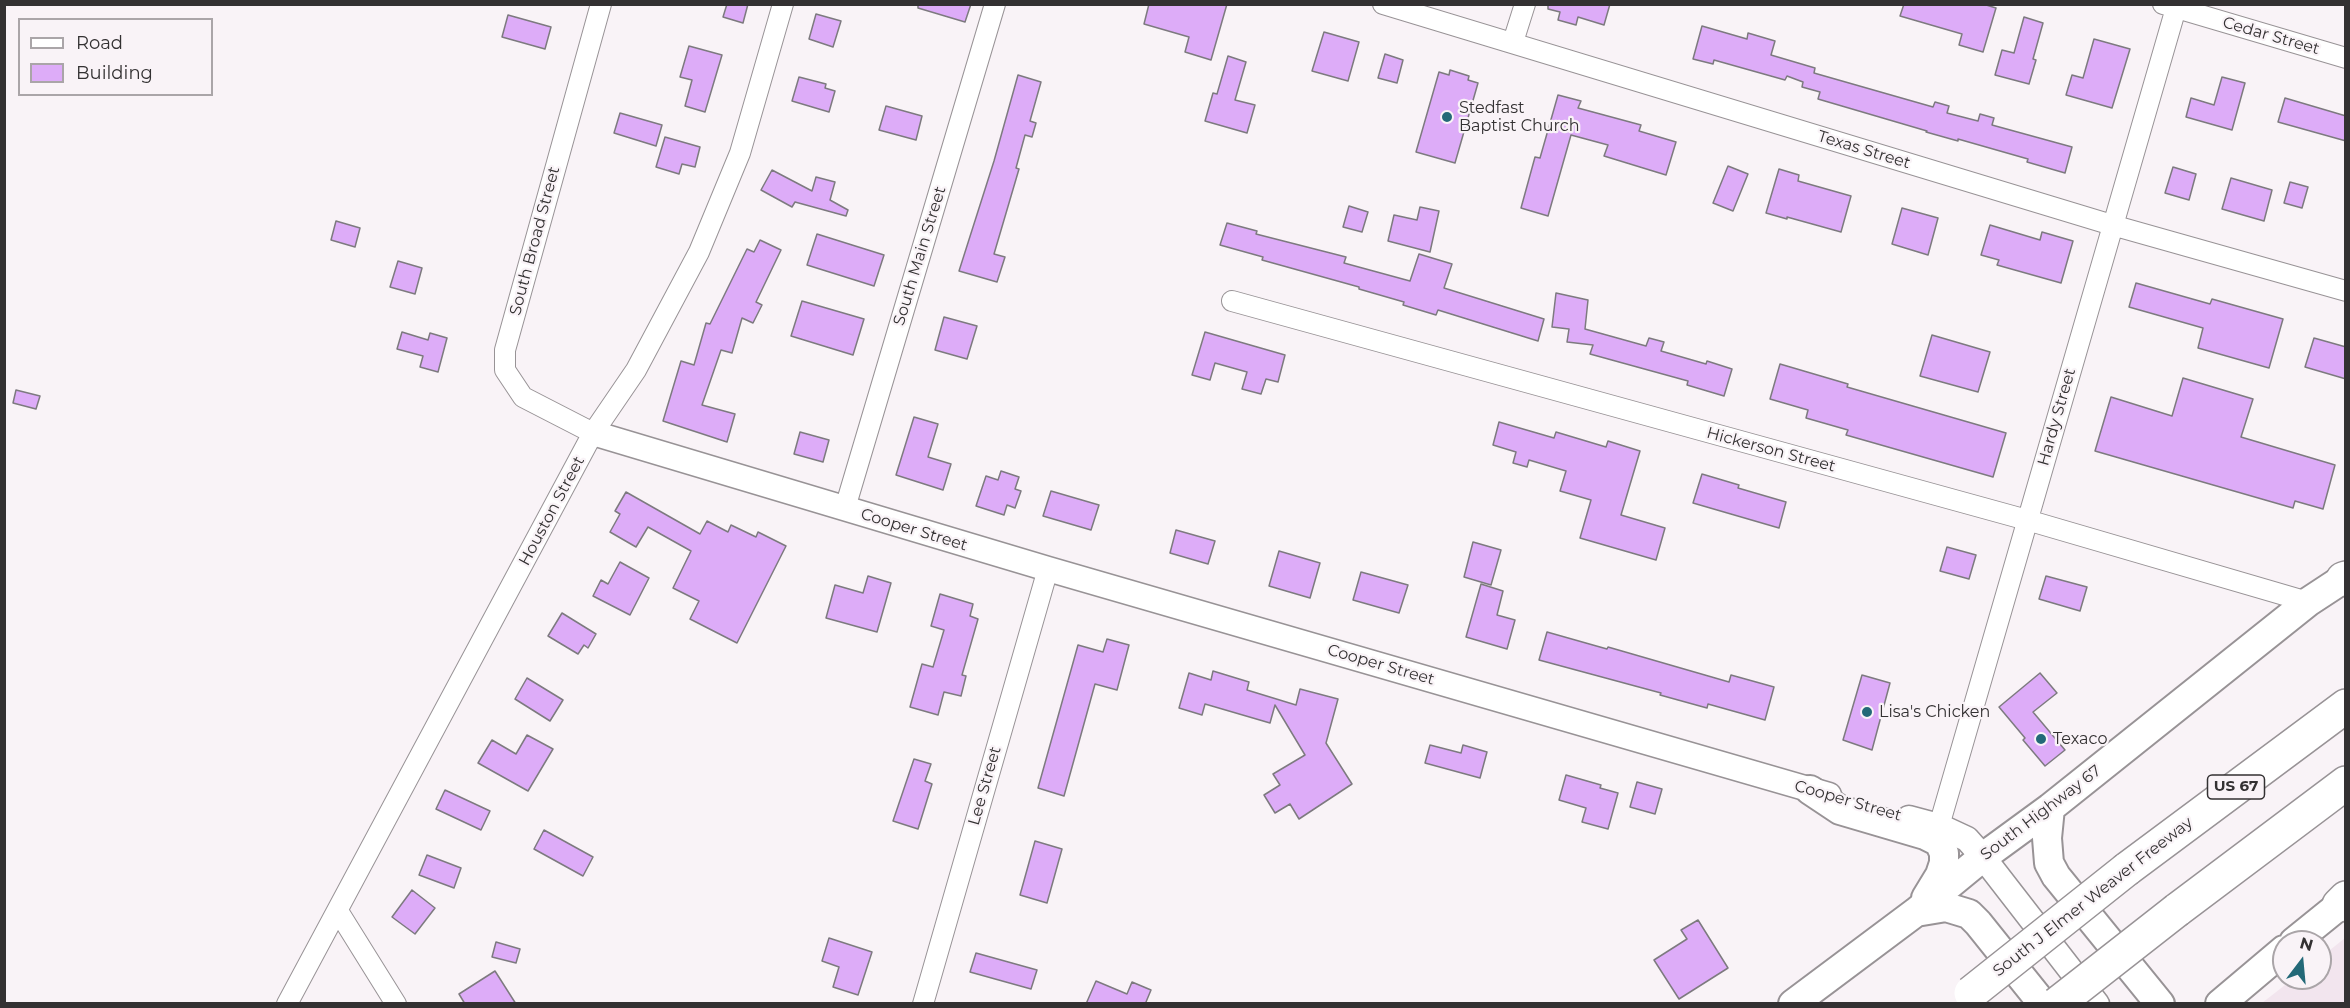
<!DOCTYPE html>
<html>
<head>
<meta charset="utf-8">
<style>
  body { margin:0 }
  #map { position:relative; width:2350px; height:1008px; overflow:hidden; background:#f9f3f7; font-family:Montserrat,sans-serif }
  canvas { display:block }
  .frame { position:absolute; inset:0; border:6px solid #333132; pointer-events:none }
  .legend { position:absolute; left:18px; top:18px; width:195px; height:78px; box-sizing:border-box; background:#f9f3f7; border:2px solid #aaa5a8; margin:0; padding:8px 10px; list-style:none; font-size:18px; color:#333132 }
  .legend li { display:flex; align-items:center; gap:12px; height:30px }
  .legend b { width:30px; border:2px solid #aaa5a8 }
  .north { position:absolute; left:2272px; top:930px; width:60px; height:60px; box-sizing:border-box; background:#f9f3f7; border:2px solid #aaa5a8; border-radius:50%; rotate:16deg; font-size:16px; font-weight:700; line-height:24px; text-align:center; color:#333132 }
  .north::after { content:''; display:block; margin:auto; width:21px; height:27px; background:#236978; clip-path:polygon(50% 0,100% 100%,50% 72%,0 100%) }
</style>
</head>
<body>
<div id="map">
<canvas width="2350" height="1008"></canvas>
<div class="frame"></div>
<ul class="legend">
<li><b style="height:8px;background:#fff"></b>Road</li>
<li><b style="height:16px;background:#ddacf8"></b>Building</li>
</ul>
<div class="north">N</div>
</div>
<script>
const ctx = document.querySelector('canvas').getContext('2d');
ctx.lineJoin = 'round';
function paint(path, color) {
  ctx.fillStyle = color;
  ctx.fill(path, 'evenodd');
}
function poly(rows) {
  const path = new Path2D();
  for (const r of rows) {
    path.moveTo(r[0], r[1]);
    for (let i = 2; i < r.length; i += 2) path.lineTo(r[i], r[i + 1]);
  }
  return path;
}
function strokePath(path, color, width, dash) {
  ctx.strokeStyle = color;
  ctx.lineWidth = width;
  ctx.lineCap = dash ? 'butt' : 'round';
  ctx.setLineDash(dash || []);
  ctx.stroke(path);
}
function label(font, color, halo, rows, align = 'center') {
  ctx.font = font + ' Montserrat,sans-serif';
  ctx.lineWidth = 4.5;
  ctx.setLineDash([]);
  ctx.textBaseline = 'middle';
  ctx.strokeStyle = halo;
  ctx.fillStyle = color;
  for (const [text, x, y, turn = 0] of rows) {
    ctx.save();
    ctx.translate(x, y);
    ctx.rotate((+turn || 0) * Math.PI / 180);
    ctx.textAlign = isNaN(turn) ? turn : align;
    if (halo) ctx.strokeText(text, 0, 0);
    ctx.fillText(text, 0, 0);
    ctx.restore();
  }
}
const built = poly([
  [2345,938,2345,1003,2262,1003,2294,978,2320,978,2320,958]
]);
const building = poly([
  [727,4,748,4,743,23,723,17,727,4],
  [918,4,971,4,965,22,918,8,918,4],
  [1149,4,1227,4,1211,60,1185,52,1189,37,1144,24,1149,4],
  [1548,4,1610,4,1604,25,1578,17,1576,25,1558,20,1560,12,1548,9,1548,4],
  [1904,4,1983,4,1996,8,1983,52,1959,45,1962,34,1900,16,1904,4],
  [816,14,841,21,833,47,809,39,816,14],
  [508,15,551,27,545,49,502,37,508,15],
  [2024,17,2043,23,2033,59,2036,60,2029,84,1995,75,2002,50,2014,53,2024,17],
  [1702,26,1747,39,1748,33,1775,41,1771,55,1815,68,1814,73,1933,107,1935,102,1949,106,1947,113,1978,121,1980,114,1994,118,1992,125,2072,147,2065,173,2027,162,2028,159,1958,139,1958,141,1926,132,1927,131,1818,99,1820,92,1802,87,1803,82,1787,76,1785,80,1714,60,1713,64,1693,59,1702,26],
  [1324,32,1359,42,1348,81,1312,71,1324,32],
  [2094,39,2130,49,2112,108,2066,95,2072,75,2083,78,2094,39],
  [689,46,722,55,705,112,685,106,692,80,680,77,689,46],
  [1385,54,1403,60,1397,83,1378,78,1385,54],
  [1228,56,1246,62,1235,100,1255,105,1247,133,1205,121,1213,93,1217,94,1228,56],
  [1450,70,1469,76,1468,80,1478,83,1455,163,1416,152,1439,72,1449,75,1450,70],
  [1018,75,1041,82,1030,121,1036,123,1032,137,1025,135,1016,168,1019,169,994,254,1005,257,997,282,959,271,994,161,1018,75],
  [799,77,826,84,825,88,835,91,829,112,792,101,799,77],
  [2222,77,2245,83,2232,130,2186,117,2191,98,2214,105,2222,77],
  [1558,95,1581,101,1578,108,1641,125,1639,131,1676,142,1666,175,1604,156,1608,145,1571,135,1548,216,1521,208,1535,157,1540,158,1558,95],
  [2285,98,2346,116,2346,141,2278,122,2285,98],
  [886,106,922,116,916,140,879,130,886,106],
  [620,113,662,125,656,146,614,133,620,113],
  [665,137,700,147,695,167,682,164,679,174,656,167,665,137],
  [1728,166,1748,174,1733,211,1713,203,1728,166],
  [2173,167,2196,174,2189,200,2165,193,2173,167],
  [1779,169,1799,175,1798,181,1851,196,1841,232,1787,217,1787,219,1766,213,1779,169],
  [772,170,812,191,816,177,835,182,830,200,848,210,846,216,795,202,792,207,761,190,772,170],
  [2231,178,2272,190,2264,221,2222,209,2231,178],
  [2290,182,2308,187,2302,208,2284,203,2290,182],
  [1349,206,1368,212,1362,232,1343,227,1349,206],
  [1420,207,1439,211,1430,252,1388,241,1394,215,1417,220,1420,207],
  [1902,208,1938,218,1928,255,1892,244,1902,208],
  [336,221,360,228,355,247,331,240,336,221],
  [1227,223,1257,231,1256,234,1346,257,1344,263,1410,281,1419,254,1452,264,1444,288,1544,319,1538,341,1438,310,1436,315,1403,305,1404,302,1359,289,1359,287,1262,260,1263,257,1220,245,1227,223],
  [1990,225,2040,240,2042,232,2073,241,2061,283,1997,265,1999,260,1981,255,1990,225],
  [817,234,884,255,874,286,807,265,817,234],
  [760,240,781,250,756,302,762,305,753,323,742,318,732,353,721,350,702,405,735,414,727,442,663,421,681,361,694,365,706,323,710,324,747,249,754,252,760,240],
  [398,261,422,268,415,294,390,287,398,261],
  [2136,283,2210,304,2212,299,2283,319,2269,368,2198,348,2203,328,2129,307,2136,283],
  [1556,293,1588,300,1585,329,1646,346,1649,338,1664,342,1661,351,1706,364,1707,361,1732,369,1724,396,1687,385,1688,381,1590,354,1593,345,1567,342,1569,329,1552,327,1556,293],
  [802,301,864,319,853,355,791,336,802,301],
  [944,317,977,326,967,359,935,350,944,317],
  [402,332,428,340,430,333,447,338,438,372,420,367,423,356,397,349,402,332],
  [1205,332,1285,355,1278,382,1266,379,1261,394,1242,389,1247,372,1215,363,1210,380,1192,375,1205,332],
  [1932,335,1990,352,1978,392,1920,376,1932,335],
  [2314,338,2346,347,2346,379,2305,367,2314,338],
  [1780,364,1848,384,1847,387,2006,433,1993,477,1846,435,1848,430,1806,418,1808,410,1770,399,1780,364],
  [2183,378,2253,399,2241,437,2335,465,2323,509,2295,501,2293,508,2095,451,2111,397,2172,416,2183,378],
  [16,390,40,396,36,409,13,403,16,390],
  [914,417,938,424,928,457,951,464,943,490,896,475,914,417],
  [1499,422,1554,438,1556,432,1606,447,1608,441,1640,451,1621,515,1665,528,1656,560,1580,538,1591,500,1560,491,1566,471,1529,460,1527,467,1513,463,1516,452,1493,445,1499,422],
  [800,432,829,440,823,462,794,454,800,432],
  [1001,471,1019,477,1015,489,1021,491,1015,508,1007,505,1004,515,976,506,986,476,998,480,1001,471],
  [1702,474,1739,485,1738,488,1786,502,1779,528,1693,503,1702,474],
  [1051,491,1099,505,1091,530,1043,516,1051,491],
  [626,492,700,534,707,521,728,532,731,525,756,537,758,532,786,546,737,643,690,619,699,601,673,588,691,551,648,527,636,547,610,532,620,514,615,511,626,492],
  [1176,530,1215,541,1208,564,1170,553,1176,530],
  [1473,542,1501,550,1491,585,1464,577,1473,542],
  [1947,547,1976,555,1969,579,1940,571,1947,547],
  [1279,551,1320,563,1310,598,1269,586,1279,551],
  [620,562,649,578,630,615,593,596,601,580,608,584,620,562],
  [1361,572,1408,585,1399,613,1353,600,1361,572],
  [868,576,891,583,877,632,826,618,835,585,863,593,868,576],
  [2046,576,2087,587,2080,611,2039,599,2046,576],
  [1481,584,1503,591,1497,615,1515,620,1507,649,1466,637,1481,584],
  [940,594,973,604,970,616,978,619,962,675,966,676,961,696,944,692,938,715,910,707,922,664,933,667,944,630,931,626,940,594],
  [562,613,596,634,588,648,584,645,578,654,548,636,562,613],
  [1547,632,1607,649,1608,647,1729,682,1731,675,1774,687,1765,720,1708,704,1707,708,1660,695,1661,693,1539,660,1547,632],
  [1107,639,1129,645,1117,690,1095,684,1064,796,1038,788,1078,645,1103,652,1107,639],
  [1213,671,1249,682,1247,690,1296,705,1300,689,1338,699,1326,743,1352,784,1299,819,1290,804,1275,813,1264,795,1280,785,1273,774,1305,755,1275,705,1270,723,1205,704,1202,715,1179,708,1189,673,1211,680,1213,671],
  [2040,673,2057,693,2033,712,2065,750,2045,766,2023,740,2025,738,1999,707,2040,673],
  [1862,675,1890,683,1872,750,1843,740,1862,675],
  [527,678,563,700,550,721,515,699,527,678],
  [527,735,553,749,528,791,478,763,492,740,516,754,527,735],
  [1430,745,1461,753,1463,745,1487,752,1480,778,1425,763,1430,745],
  [914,759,931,764,925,781,932,784,918,829,893,821,914,759],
  [1566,775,1601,785,1600,788,1618,793,1608,829,1582,822,1586,808,1559,800,1566,775],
  [1637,782,1662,789,1655,814,1630,807,1637,782],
  [445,790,490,811,481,830,436,809,445,790],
  [544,830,593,857,583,876,534,849,544,830],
  [1035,841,1062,849,1047,903,1020,895,1035,841],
  [427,855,461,868,454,888,419,875,427,855],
  [412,890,435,908,415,934,392,917,412,890],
  [1698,920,1728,968,1679,999,1654,960,1687,939,1681,930,1698,920],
  [829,938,872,952,858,995,833,987,839,967,822,961,829,938],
  [496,942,520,949,516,963,492,957,496,942],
  [976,953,1037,970,1031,989,970,972,976,953],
  [495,971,516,1004,465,1004,459,994,495,971],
  [1096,981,1127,994,1132,982,1151,990,1146,1002,1149,1004,1086,1004,1096,981]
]);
const minor = poly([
  [1383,4,2112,225,2346,291],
  [2163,4,2346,58],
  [1513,42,1525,4],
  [1232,301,2027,520,2308,602],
  [593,433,523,397,505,370,505,350,601,4],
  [845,508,995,4],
  [1939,826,2176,8],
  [338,911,396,1004],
  [287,1004,593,433,636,370,699,252,740,153,783,4],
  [923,1004,1048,569]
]);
const tertiary = poly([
  [593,433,1048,569,1829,795],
  [1909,818,1939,826,1967,839,1983,857,2097,1004]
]);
const secondary = poly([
  [1810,790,1840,810,1925,835,1939,842,1944,853,1944,863,1940,875,1926,898],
  [2050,808,2047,838,2049,863,2056,876,2160,1004],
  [1916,912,1946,907,1969,914,1978,923,2043,1004],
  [2294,942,2346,900],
  [1793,1004,1916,912,1983,857,2050,808,2308,602,2346,577],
  [2220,1004,2284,950]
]);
const motorway = poly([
  [2343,579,2346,578],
  [2127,869,2346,706],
  [2339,905,2346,898],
  [2177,910,2346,783]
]);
const motorwayBridge = poly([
  [1971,993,2127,869],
  [2057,1004,2177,910]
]);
const markers = [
  [1447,117,6,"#236978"],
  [1867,712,6,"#236978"],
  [2041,739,6,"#236978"]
];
const shields = [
  [2236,787,57]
];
const shieldNames = [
  ["US 67",2236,787]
];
const streetNames = [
  ["Cedar Street",2271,36,16],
  ["Texas Street",1864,150,17],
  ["South Broad Street",535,241,-75],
  ["South Main Street",920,256,-73],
  ["Hardy Street",2057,417,-74],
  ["Hickerson Street",1771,450,15],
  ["Houston Street",552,511,-62],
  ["Cooper Street",914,530,17],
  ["Cooper Street",1381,665,16],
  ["Lee Street",985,786,-74],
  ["Cooper Street",1848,801,16],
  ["South Highway 67",2041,813,-37],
  ["South J Elmer Weaver Freeway",2093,897,-38]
];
const poiNames = [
  ["Stedfast",1459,108],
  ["Baptist Church",1459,126],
  ["Lisa's Chicken",1879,712],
  ["Texaco",2053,739]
];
paint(built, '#f2e5ee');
paint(building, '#ddacf8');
strokePath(building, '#7d7a7f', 1.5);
strokePath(minor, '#989396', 22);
strokePath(tertiary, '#989396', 27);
strokePath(secondary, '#989396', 32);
strokePath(motorway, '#989396', 36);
strokePath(minor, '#fff', 20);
strokePath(tertiary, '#fff', 24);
strokePath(secondary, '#fff', 28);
strokePath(motorway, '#fff', 33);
strokePath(motorwayBridge, '#989396', 36, []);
strokePath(motorwayBridge, '#fff', 33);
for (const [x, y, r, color] of markers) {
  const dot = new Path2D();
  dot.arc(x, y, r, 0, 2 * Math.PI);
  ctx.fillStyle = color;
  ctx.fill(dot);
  strokePath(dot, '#f9f3f7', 2);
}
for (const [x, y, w] of shields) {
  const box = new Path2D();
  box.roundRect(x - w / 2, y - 12, w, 24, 4.5);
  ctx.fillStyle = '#f9f3f7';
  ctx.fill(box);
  strokePath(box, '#333132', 1.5);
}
label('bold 15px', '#333132', null, shieldNames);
label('16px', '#333132', '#f9f3f7', streetNames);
label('16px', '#333132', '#f9f3f7', poiNames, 'left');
</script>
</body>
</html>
